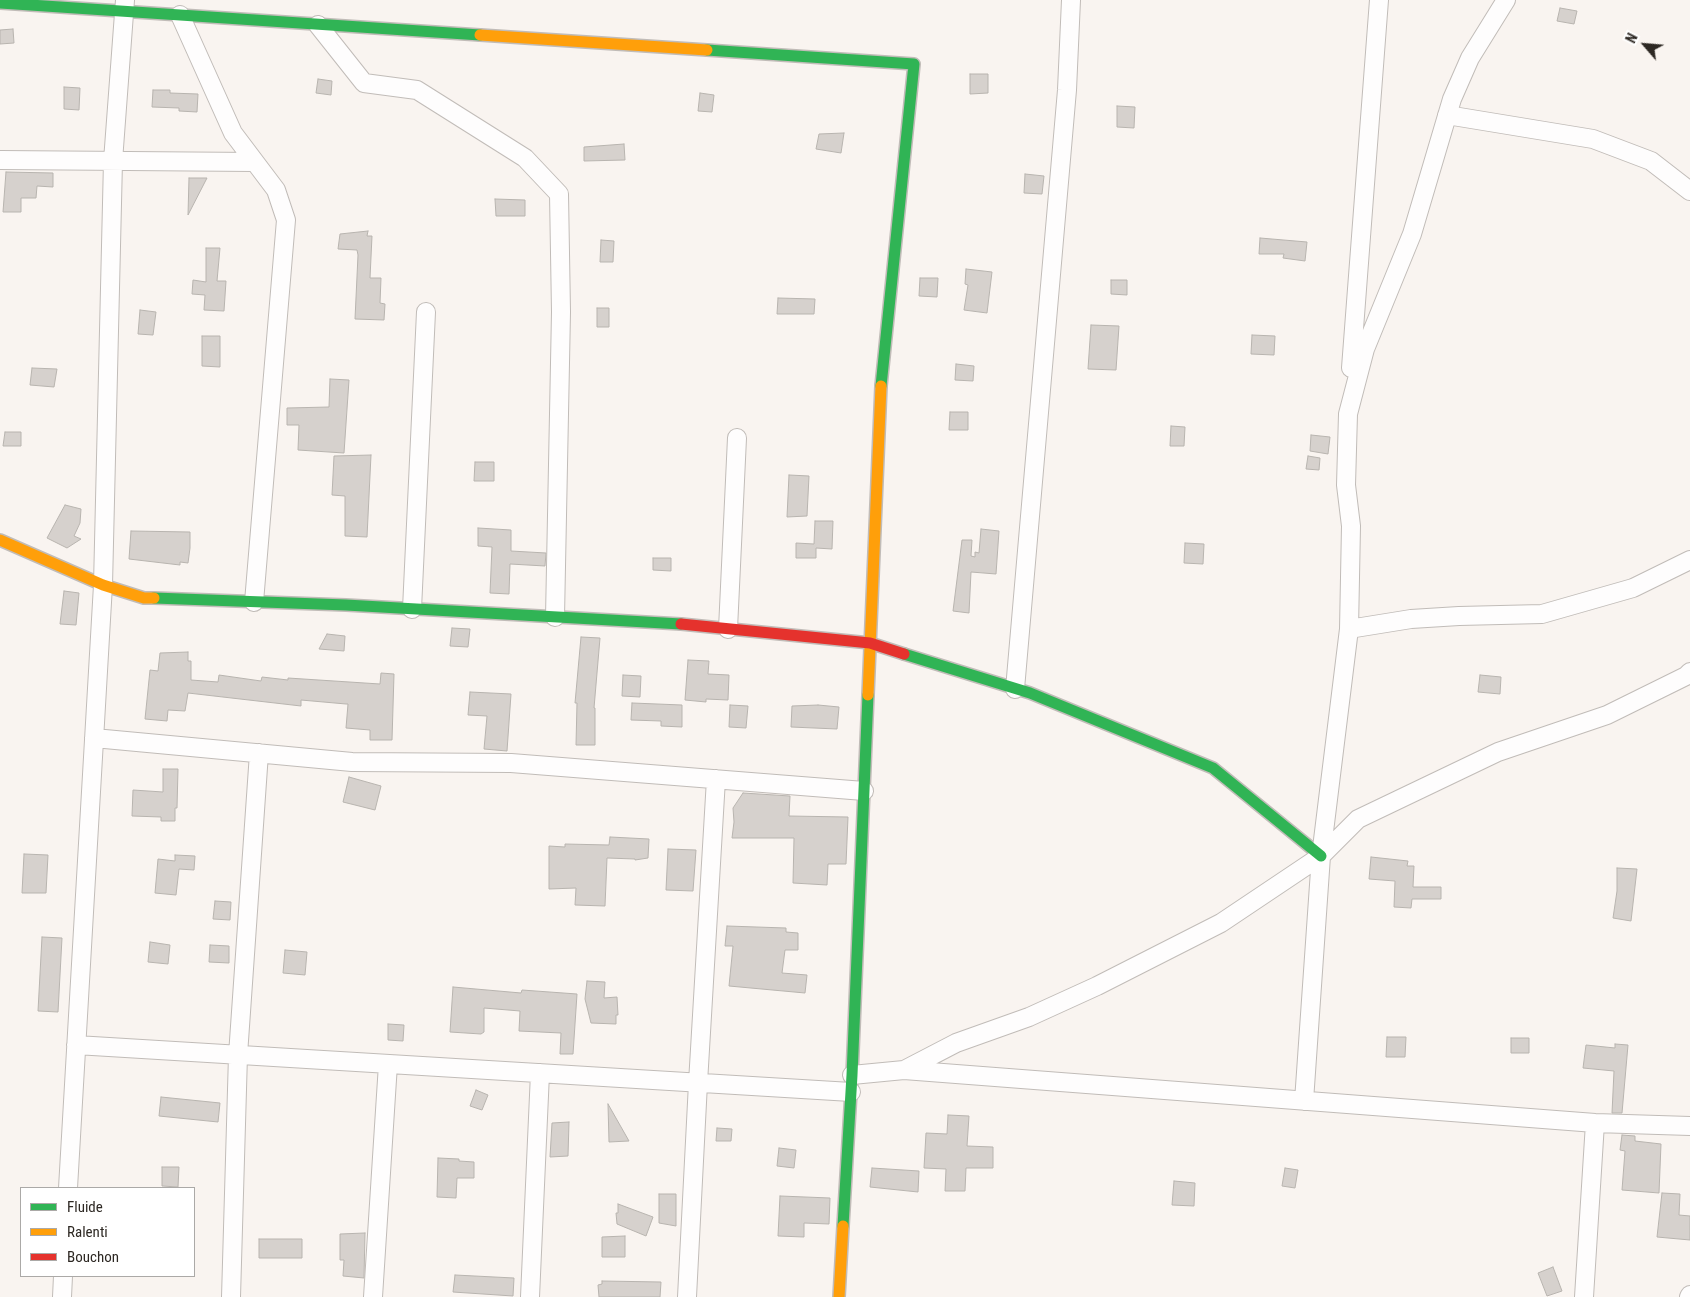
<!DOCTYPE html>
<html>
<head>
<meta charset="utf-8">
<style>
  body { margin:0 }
  #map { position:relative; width:1690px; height:1297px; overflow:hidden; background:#f9f4f0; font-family:"Roboto Condensed",sans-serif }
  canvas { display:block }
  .legend { position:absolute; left:20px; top:1187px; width:175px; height:90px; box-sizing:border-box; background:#fff; border:1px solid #aba9a7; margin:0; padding:6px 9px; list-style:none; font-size:15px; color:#2d2823 }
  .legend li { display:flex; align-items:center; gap:10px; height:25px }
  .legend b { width:25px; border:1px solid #aba9a7 }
  .north { position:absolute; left:1620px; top:20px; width:50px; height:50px; -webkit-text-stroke:4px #fff; paint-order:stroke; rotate:297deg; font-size:14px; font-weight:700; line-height:20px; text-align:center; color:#2d2823 }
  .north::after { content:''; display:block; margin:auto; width:18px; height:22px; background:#2d2823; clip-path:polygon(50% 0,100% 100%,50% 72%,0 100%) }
</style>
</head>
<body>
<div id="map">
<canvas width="1690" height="1297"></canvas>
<ul class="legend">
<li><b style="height:6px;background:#30b455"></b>Fluide</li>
<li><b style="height:6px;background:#ff9f0a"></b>Ralenti</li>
<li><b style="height:6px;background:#e5322d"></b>Bouchon</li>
</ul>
<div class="north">N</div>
</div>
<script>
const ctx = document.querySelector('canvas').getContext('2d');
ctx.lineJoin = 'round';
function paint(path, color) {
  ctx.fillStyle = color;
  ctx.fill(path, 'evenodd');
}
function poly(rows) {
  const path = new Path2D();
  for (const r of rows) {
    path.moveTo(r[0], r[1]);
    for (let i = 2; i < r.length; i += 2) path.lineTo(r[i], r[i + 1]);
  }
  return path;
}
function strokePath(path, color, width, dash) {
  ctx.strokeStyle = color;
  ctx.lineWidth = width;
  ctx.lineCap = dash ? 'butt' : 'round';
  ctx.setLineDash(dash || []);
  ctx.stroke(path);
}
const building = poly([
  [1560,8,1577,11,1574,24,1557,21,1560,8],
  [13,29,14,43,0,44,0,30,13,29],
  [970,74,988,74,988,93,970,94,970,74],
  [318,79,332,81,331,95,316,93,318,79],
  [64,87,80,88,79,110,64,109,64,87],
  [153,90,170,90,170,93,198,94,197,112,179,111,179,108,152,107,153,90],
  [700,93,714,95,712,112,698,111,700,93],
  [1117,106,1135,107,1134,128,1117,127,1117,106],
  [844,133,841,153,816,149,819,134,844,133],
  [624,144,625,160,584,161,584,147,624,144],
  [6,172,53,173,53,187,37,186,36,198,21,198,21,212,3,212,6,172],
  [1025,174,1044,176,1042,194,1024,193,1025,174],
  [189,178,207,178,188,215,189,178],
  [495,199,525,200,525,216,496,216,495,199],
  [368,231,367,236,372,236,370,278,381,278,380,303,385,304,384,320,355,319,358,255,357,250,338,249,340,234,368,231],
  [1260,238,1307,242,1305,261,1283,258,1284,254,1259,254,1260,238],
  [601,240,614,241,613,262,600,262,601,240],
  [206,248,220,248,217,281,226,281,224,311,204,310,205,295,192,294,193,280,206,282,206,248],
  [966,269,992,272,987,313,964,310,968,285,965,284,966,269],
  [920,278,938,278,937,297,919,296,920,278],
  [1111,280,1127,280,1127,295,1111,294,1111,280],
  [778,298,815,299,814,314,777,314,778,298],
  [597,308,609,308,609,327,597,327,597,308],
  [140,310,156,312,153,335,138,334,140,310],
  [1091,325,1119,326,1116,370,1088,369,1091,325],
  [1252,335,1275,336,1274,355,1251,354,1252,335],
  [202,336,220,336,220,367,202,366,202,336],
  [956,364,974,366,973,381,955,380,956,364],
  [32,368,57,369,54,387,30,385,32,368],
  [330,379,349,380,344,453,298,450,299,425,287,425,287,408,329,407,330,379],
  [950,412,968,412,968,430,949,430,950,412],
  [1171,426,1185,427,1184,446,1170,446,1171,426],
  [5,432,21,432,21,446,3,446,5,432],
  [1311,435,1330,437,1328,454,1310,451,1311,435],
  [371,455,367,537,345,536,345,496,332,495,334,456,371,455],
  [1308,456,1320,458,1319,470,1306,469,1308,456],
  [475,462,494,462,494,481,474,481,475,462],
  [789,475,809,476,807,516,787,517,789,475],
  [65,505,81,509,80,523,74,536,81,539,67,548,47,538,65,505],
  [815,521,833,521,832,549,816,548,816,558,796,558,796,543,814,544,815,521],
  [478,528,511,530,511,551,546,553,545,566,510,564,509,594,490,593,492,547,478,546,478,528],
  [981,529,999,531,996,574,971,572,969,613,953,611,962,540,972,540,971,556,975,557,975,552,979,553,981,529],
  [131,531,190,532,190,548,188,563,180,562,180,565,129,559,131,531],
  [1185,543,1204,544,1203,564,1184,563,1185,543],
  [653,558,671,558,671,571,653,570,653,558],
  [64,591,79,593,76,625,60,624,64,591],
  [452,628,470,629,468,647,450,646,452,628],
  [327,634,345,636,344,651,319,649,327,634],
  [581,637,600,638,594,708,595,708,595,745,576,745,577,703,575,703,581,637],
  [188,652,188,661,191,661,191,680,218,682,219,675,261,681,262,677,288,680,288,678,380,684,381,673,394,674,392,740,370,740,370,730,346,728,348,704,346,704,301,700,301,706,188,693,185,711,168,710,167,721,145,719,150,670,158,671,160,653,188,652],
  [688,660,709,661,708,674,729,675,728,700,706,699,706,702,685,700,688,660],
  [623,675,641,676,640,697,622,696,623,675],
  [1480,675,1501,677,1500,694,1478,692,1480,675],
  [470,692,511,694,507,751,484,749,487,716,468,715,470,692],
  [632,703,682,705,682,727,661,726,661,721,631,720,632,703],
  [730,705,748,706,746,728,729,727,730,705],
  [818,705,839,707,837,729,791,727,792,706,818,705],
  [163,769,178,769,177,808,175,808,175,821,161,821,161,817,132,816,133,790,163,792,163,769],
  [349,777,381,786,375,810,343,802,349,777],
  [743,793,790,796,789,816,848,817,846,864,828,864,827,885,793,883,794,838,732,838,734,822,733,808,743,793],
  [610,837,649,839,648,858,635,860,635,859,607,858,605,906,575,905,576,888,549,889,549,846,565,847,565,844,609,845,610,837],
  [668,849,696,850,693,891,666,890,668,849],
  [24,854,48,855,46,893,22,893,24,854],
  [175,855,195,856,194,870,179,869,176,895,155,893,158,859,175,861,175,855],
  [1371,857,1408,861,1407,866,1414,866,1413,887,1441,887,1441,899,1412,899,1411,908,1394,907,1395,881,1369,879,1371,857],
  [1617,868,1637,869,1631,921,1613,918,1617,891,1617,868],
  [215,901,231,902,230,920,213,919,215,901],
  [727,926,786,928,786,932,798,933,798,950,785,950,782,973,807,975,805,993,729,986,733,946,725,946,727,926],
  [42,937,62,938,58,1012,38,1011,42,937],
  [150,942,170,945,168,964,148,962,150,942],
  [210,945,229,946,229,963,209,962,210,945],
  [285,950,307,952,305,975,283,973,285,950],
  [587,981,605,982,604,998,617,997,618,1015,616,1015,616,1024,591,1023,585,999,587,981],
  [453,987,521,993,522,990,577,994,573,1054,560,1054,561,1033,519,1031,520,1011,484,1008,484,1032,481,1034,450,1032,453,987],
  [388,1024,404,1025,403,1041,388,1040,388,1024],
  [1387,1037,1406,1037,1405,1057,1386,1057,1387,1037],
  [1511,1038,1529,1038,1529,1053,1511,1053,1511,1038],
  [1615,1044,1628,1045,1622,1113,1612,1113,1614,1071,1583,1068,1586,1045,1615,1048,1615,1044],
  [476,1090,488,1095,482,1110,470,1106,476,1090],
  [161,1097,220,1103,218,1122,159,1116,161,1097],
  [608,1104,629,1141,609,1142,608,1104],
  [948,1115,969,1116,967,1146,993,1147,993,1168,966,1168,965,1191,945,1191,946,1169,924,1168,926,1133,947,1134,948,1115],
  [569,1122,568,1156,550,1157,552,1123,569,1122],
  [717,1128,732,1129,731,1141,716,1141,717,1128],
  [1622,1135,1635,1136,1635,1141,1661,1144,1659,1193,1622,1190,1625,1151,1620,1150,1622,1135],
  [779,1148,796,1150,794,1168,777,1166,779,1148],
  [438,1158,459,1159,459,1161,474,1162,474,1178,457,1178,456,1198,437,1197,438,1158],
  [162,1167,179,1167,178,1187,162,1186,162,1167],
  [872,1168,919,1171,918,1192,870,1187,872,1168],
  [1285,1168,1298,1170,1295,1188,1282,1186,1285,1168],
  [1174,1181,1195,1183,1194,1206,1172,1205,1174,1181],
  [1662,1193,1680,1194,1679,1215,1690,1216,1690,1240,1657,1237,1662,1193],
  [659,1194,676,1194,676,1226,659,1223,659,1194],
  [780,1196,830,1198,829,1224,804,1223,804,1237,778,1236,780,1196],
  [618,1204,653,1217,646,1236,617,1224,616,1213,618,1213,618,1204],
  [365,1233,364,1278,343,1276,344,1260,340,1260,340,1234,365,1233],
  [625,1236,625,1257,602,1257,602,1237,625,1236],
  [259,1239,302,1239,302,1258,259,1258,259,1239],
  [1553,1267,1562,1291,1547,1296,1538,1273,1553,1267],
  [455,1275,514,1278,513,1296,453,1292,455,1275],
  [602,1281,661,1282,660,1297,599,1297,598,1285,602,1284,602,1281]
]);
const street = poly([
  [180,15,233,133,276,190,286,220,254,602],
  [318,25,364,83,417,90,525,158,559,194,561,312,555,617],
  [1447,115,1593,139,1651,161,1690,191],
  [0,160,255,162],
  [1351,368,1379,0],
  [412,609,426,312],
  [728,629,737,438],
  [1349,629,1411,619,1459,616,1542,614,1633,588,1690,560],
  [1015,689,1067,90,1071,0],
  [94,738,352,762,511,763,864,791],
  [76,1045,851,1092],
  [904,1070,956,1043,1029,1017,1097,986,1221,923,1321,856,1358,819,1498,752,1607,715,1686,676,1690,672],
  [852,1075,904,1070,1595,1123,1690,1126],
  [1304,1101,1321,856,1349,629,1351,526,1346,485,1348,414,1365,349,1412,234,1452,99,1470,58,1506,0],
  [68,1188,103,585,113,161,125,0],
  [62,1297,63,1276],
  [231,1297,238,1055,259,753],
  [373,1297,388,1064],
  [530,1297,540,1073],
  [687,1297,698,1083,716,779],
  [1584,1297,1595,1123],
  [1689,1297,1690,1295]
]);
const fast = poly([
  [0,3,480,35],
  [707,50,914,64,881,386],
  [154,598,346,605,681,624],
  [904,654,1030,693,1213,768,1321,856],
  [843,1226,852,1075,868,695]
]);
const slow = poly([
  [480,35,707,50],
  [0,540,103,585,144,598,154,598],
  [868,695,881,386],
  [839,1297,843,1226]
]);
const jam = poly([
  [681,624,870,643,904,654]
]);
paint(building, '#d6d1cd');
strokePath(building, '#b8b4af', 1);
strokePath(street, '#c1bcb8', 20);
strokePath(fast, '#c1bcb8', 14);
strokePath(slow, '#c1bcb8', 14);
strokePath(jam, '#c1bcb8', 14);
strokePath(street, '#fefdfd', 18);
strokePath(fast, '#30b455', 11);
strokePath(slow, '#ff9f0a', 11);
strokePath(jam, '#e5322d', 11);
</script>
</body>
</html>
